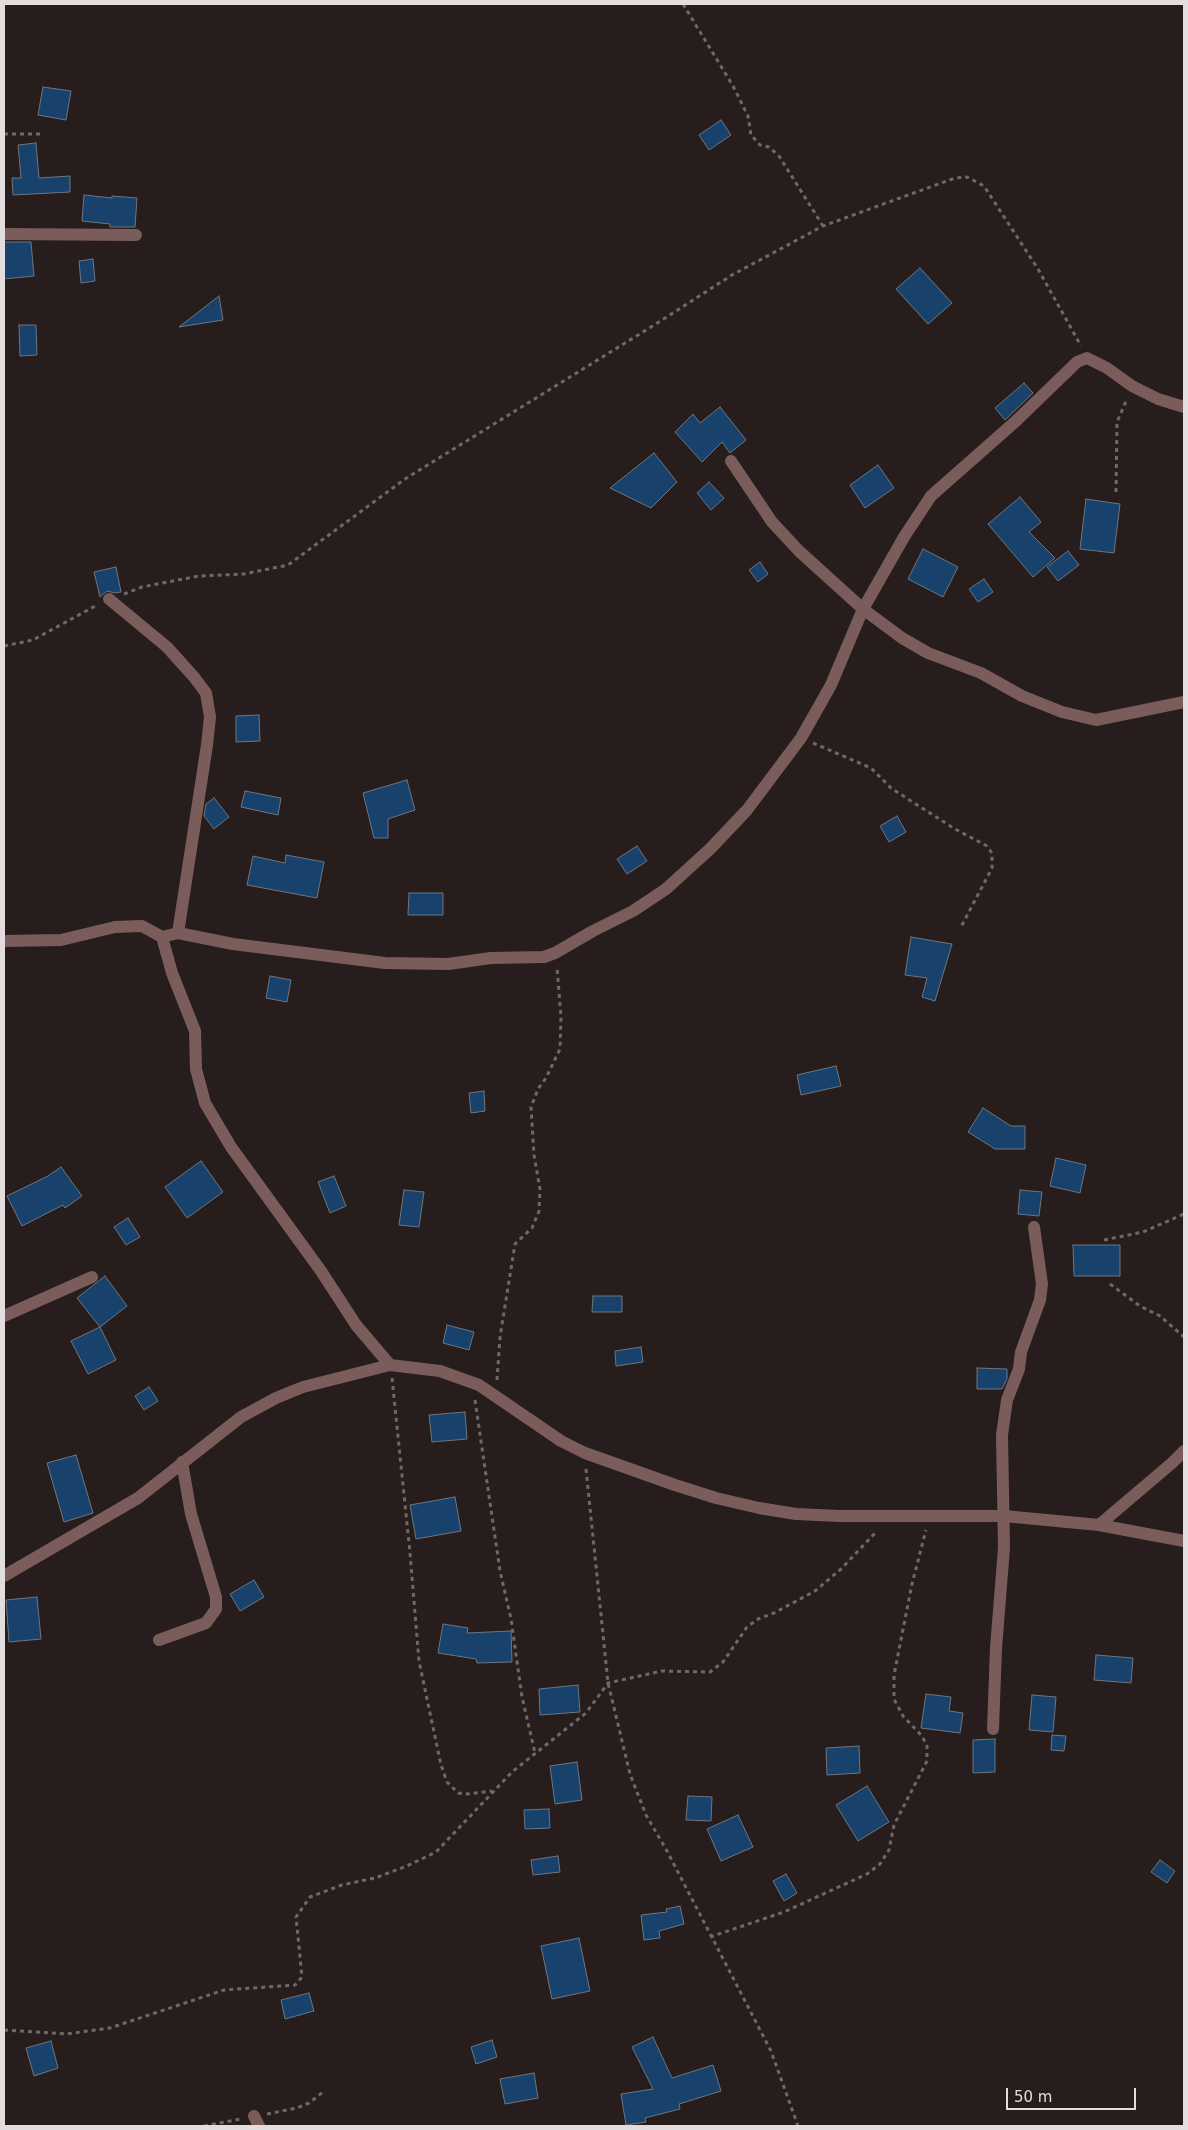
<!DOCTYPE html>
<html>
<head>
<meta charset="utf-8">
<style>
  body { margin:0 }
  #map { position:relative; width:1188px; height:2130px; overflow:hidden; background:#271d1c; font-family:"DejaVu Sans",sans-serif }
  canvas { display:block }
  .frame { position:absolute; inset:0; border:5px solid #e4dddd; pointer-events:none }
  .scale { position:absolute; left:1006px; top:2088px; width:130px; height:22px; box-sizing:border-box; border:2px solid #e4dddd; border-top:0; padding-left:6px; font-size:15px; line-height:18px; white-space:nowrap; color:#e4dddd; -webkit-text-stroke:4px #271d1c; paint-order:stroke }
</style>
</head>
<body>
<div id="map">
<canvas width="1188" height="2130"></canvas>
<div class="frame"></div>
<div class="scale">50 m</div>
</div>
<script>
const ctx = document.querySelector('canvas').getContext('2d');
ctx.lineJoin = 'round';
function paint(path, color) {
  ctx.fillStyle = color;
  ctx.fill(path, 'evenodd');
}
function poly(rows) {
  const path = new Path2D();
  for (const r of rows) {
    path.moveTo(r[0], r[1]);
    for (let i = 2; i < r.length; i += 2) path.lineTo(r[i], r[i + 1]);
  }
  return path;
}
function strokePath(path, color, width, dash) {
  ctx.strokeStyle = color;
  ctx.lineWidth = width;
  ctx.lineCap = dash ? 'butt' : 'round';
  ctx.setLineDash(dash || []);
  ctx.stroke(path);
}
const building = poly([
  [43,87,71,91,66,120,38,115,43,87],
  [721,120,731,135,709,150,699,135,721,120],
  [36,143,39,178,70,176,70,192,13,195,12,178,21,178,18,145,36,143],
  [84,195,112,198,112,196,137,198,135,227,110,227,110,224,82,221,84,195],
  [4,242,31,242,34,276,4,279,4,242],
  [93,259,95,281,81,283,79,261,93,259],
  [920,268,952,303,928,324,896,289,920,268],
  [219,296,223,320,179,327,219,296],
  [19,325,36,325,37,355,20,356,19,325],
  [1024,383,1033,393,1005,420,995,408,1024,383],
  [720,407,746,440,730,453,722,442,702,462,675,432,693,414,700,423,720,407],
  [654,453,677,482,651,508,610,488,654,453],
  [878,465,894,488,865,508,850,485,878,465],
  [709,482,724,498,711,510,697,493,709,482],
  [1020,497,1041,522,1029,532,1055,558,1033,577,988,524,1020,497],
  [1086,499,1120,504,1114,553,1080,549,1086,499],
  [923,549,958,567,943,597,908,579,923,549],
  [1068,551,1079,565,1058,581,1047,567,1068,551],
  [760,562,768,574,758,582,749,570,760,562],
  [116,567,121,592,115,593,107,591,100,597,94,572,116,567],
  [984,579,993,592,978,602,969,589,984,579],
  [259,715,260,741,236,742,236,716,259,715],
  [407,780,415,810,388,819,388,838,374,838,363,793,407,780],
  [245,791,281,798,278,815,241,807,245,791],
  [214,798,229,817,214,829,204,816,206,804,214,798],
  [897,816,906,832,889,842,880,826,897,816],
  [637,846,647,861,627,874,617,859,637,846],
  [286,855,324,862,317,898,247,885,253,856,285,863,286,855],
  [409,893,443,893,443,915,408,915,409,893],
  [911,937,952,944,935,1001,922,997,927,978,905,975,911,937],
  [270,976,291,980,287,1002,266,998,270,976],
  [836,1066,841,1086,801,1095,797,1075,836,1066],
  [484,1091,485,1111,471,1113,469,1093,484,1091],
  [983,1108,1011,1126,1025,1126,1025,1149,995,1149,968,1132,983,1108],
  [1056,1158,1086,1165,1080,1193,1050,1186,1056,1158],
  [201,1161,223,1192,187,1218,165,1187,201,1161],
  [61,1167,82,1196,65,1208,63,1205,22,1226,7,1196,48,1176,61,1167],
  [334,1176,346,1206,330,1213,318,1182,334,1176],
  [404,1190,424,1192,419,1227,399,1225,404,1190],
  [1020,1190,1042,1192,1039,1216,1018,1214,1020,1190],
  [128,1218,140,1237,126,1245,114,1227,128,1218],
  [1073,1245,1120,1245,1120,1276,1074,1276,1073,1245],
  [105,1276,127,1306,100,1327,77,1298,105,1276],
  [593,1296,622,1296,622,1312,592,1312,593,1296],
  [447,1325,474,1332,469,1350,443,1343,447,1325],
  [100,1327,116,1360,88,1374,71,1341,100,1327],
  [641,1347,643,1362,616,1366,615,1351,641,1347],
  [977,1368,1007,1369,1007,1379,1002,1389,977,1389,977,1368],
  [149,1387,158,1401,144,1410,135,1396,149,1387],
  [465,1412,467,1439,432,1442,429,1415,465,1412],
  [76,1455,93,1513,64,1522,47,1463,76,1455],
  [455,1497,461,1531,416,1539,410,1505,455,1497],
  [254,1580,264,1597,240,1611,230,1594,254,1580],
  [37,1597,41,1639,9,1642,6,1600,37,1597],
  [443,1624,468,1628,467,1633,511,1631,512,1662,477,1663,476,1659,438,1653,443,1624],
  [1096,1655,1133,1658,1131,1683,1094,1680,1096,1655],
  [578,1685,580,1712,540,1715,539,1689,578,1685],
  [926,1694,951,1697,949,1711,963,1713,960,1733,921,1728,926,1694],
  [1032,1695,1056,1697,1053,1732,1029,1730,1032,1695],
  [1052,1735,1066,1736,1064,1751,1051,1750,1052,1735],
  [995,1739,995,1772,973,1773,973,1740,995,1739],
  [859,1746,860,1773,827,1775,826,1748,859,1746],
  [577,1762,582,1800,555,1804,550,1766,577,1762],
  [867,1786,889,1822,858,1841,836,1805,867,1786],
  [688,1796,712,1797,711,1821,686,1820,688,1796],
  [549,1809,550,1828,525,1829,524,1810,549,1809],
  [738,1815,753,1847,721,1861,707,1829,738,1815],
  [558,1856,560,1872,533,1875,531,1860,558,1856],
  [1160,1860,1175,1871,1167,1883,1151,1872,1160,1860],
  [786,1874,797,1893,784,1901,773,1881,786,1874],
  [680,1906,684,1924,659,1931,660,1938,644,1940,641,1915,667,1912,666,1909,680,1906],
  [579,1938,590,1991,552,1999,541,1946,579,1938],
  [309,1993,314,2011,285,2019,281,2000,309,1993],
  [653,2037,672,2078,713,2065,721,2091,679,2104,680,2109,645,2118,646,2122,626,2125,621,2094,653,2089,632,2047,653,2037],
  [492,2040,497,2057,476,2064,471,2047,492,2040],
  [51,2041,58,2068,34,2076,26,2048,51,2041],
  [534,2073,538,2098,505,2104,500,2079,534,2073]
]);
const path = poly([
  [683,4,733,86,748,116,751,135,760,145,769,147,779,156,823,226],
  [4,134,40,134],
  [1116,492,1117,422,1127,399],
  [124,594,142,587,199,576,244,574,288,565,405,479,659,322,732,275,823,226,955,178,967,177,984,186,1038,269,1081,346],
  [4,646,33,640,97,605],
  [813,743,871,768,891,788,911,801,955,829,987,846,992,853,992,868,961,927],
  [1104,1240,1143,1232,1184,1214],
  [1110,1284,1140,1306,1160,1316,1184,1337],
  [392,1378,410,1553,419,1661,441,1765,447,1782,458,1793,467,1794,492,1791],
  [497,1380,500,1337,515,1244,532,1228,539,1211,540,1189,534,1155,531,1107,538,1089,546,1078,560,1049,561,1017,557,967],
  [475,1400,500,1571,511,1619,522,1697,535,1753],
  [586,1469,608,1683,630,1774,646,1815,667,1851,771,2051,798,2126],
  [710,1937,784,1912,867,1874,880,1864,889,1850,894,1825,927,1761,927,1746,922,1736,903,1716,894,1699,894,1675,912,1584,926,1530],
  [4,2030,66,2034,110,2028,224,1990,295,1985,302,1977,296,1917,310,1897,342,1885,375,1878,407,1866,436,1852,512,1772,586,1713,608,1683,662,1671,710,1672,723,1662,747,1627,758,1619,774,1613,815,1591,841,1569,877,1531],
  [267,2114,297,2108,309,2103,323,2092],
  [204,2126,241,2119]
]);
const minor = poly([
  [4,234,136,235],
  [731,461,772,522,799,551,863,609,902,638,928,653,981,673,1022,696,1062,712,1096,720,1184,702],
  [109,599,167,647,194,677,206,693,210,717,207,745,178,933],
  [162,937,172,973,195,1031,196,1069,205,1103,231,1147,321,1271,356,1325,390,1365],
  [4,941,61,940,115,927,142,926,162,937,178,933,233,944,385,963,448,964,491,958,544,957,555,953,593,931,633,911,666,889,710,849,747,810,801,738,831,685,863,609,904,537,931,496,1016,421,1077,362,1087,358,1107,368,1132,386,1158,399,1184,407],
  [4,1316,92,1277],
  [1099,1525,1172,1463,1184,1451],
  [4,1576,138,1498,241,1417,276,1398,303,1387,390,1365,440,1371,479,1385,561,1441,585,1453,675,1485,716,1498,759,1508,796,1514,839,1516,1004,1516,1099,1525,1184,1541],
  [159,1640,206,1623,216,1609,216,1597,191,1514,182,1462],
  [993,1729,996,1648,1004,1548,1002,1435,1007,1400,1019,1369,1021,1352,1040,1300,1042,1284,1034,1227],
  [254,2116,259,2126]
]);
paint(building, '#18426c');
strokePath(building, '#6f767e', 1);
strokePath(path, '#706867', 3, [4, 4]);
strokePath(minor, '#7a5d5b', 12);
</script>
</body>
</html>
